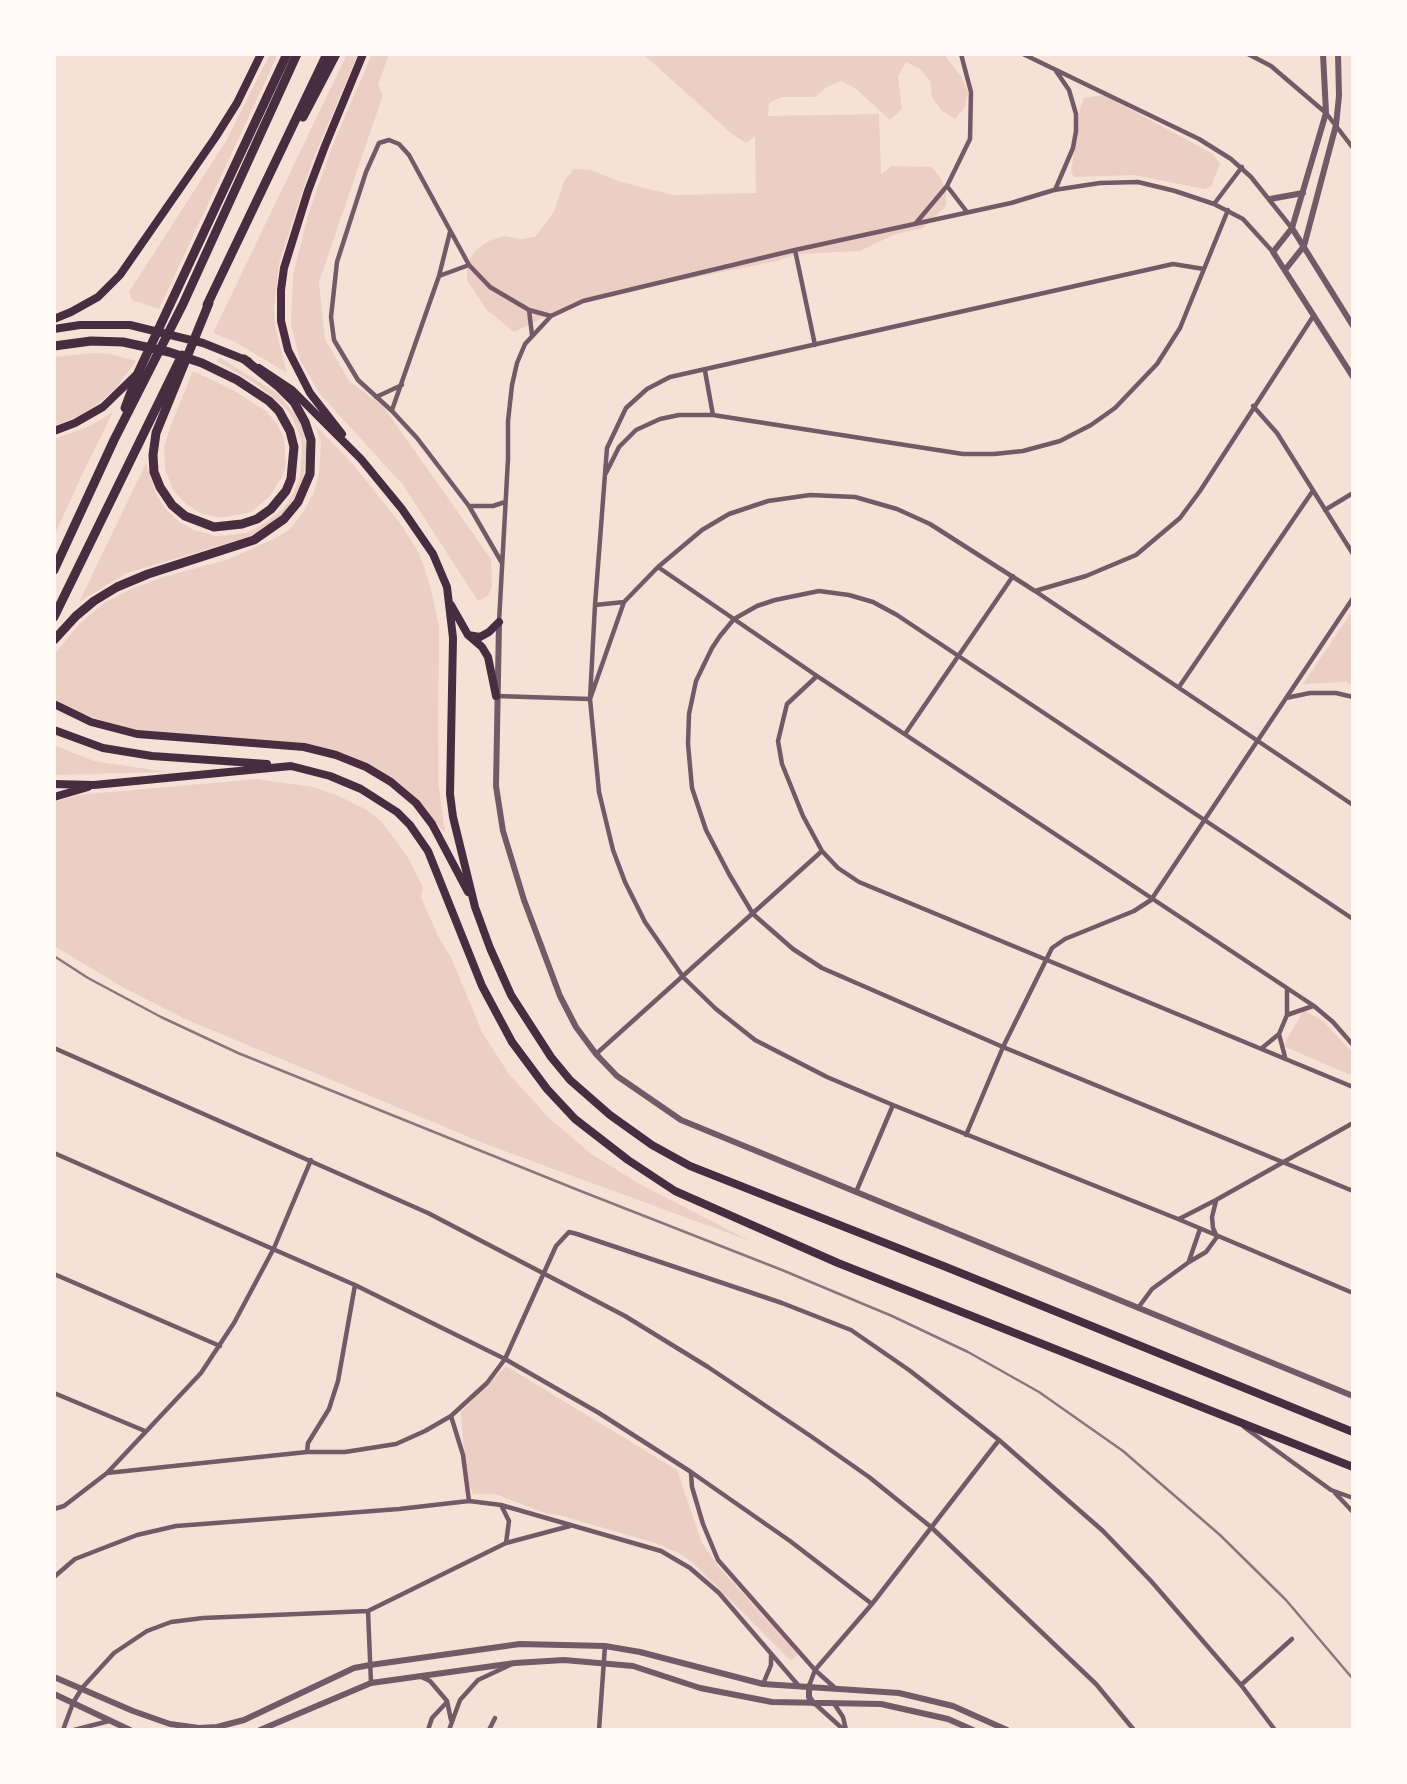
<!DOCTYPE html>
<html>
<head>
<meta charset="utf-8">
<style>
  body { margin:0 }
  #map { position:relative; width:1407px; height:1784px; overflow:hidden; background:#f7e1d7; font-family:Manrope,sans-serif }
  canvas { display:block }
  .frame { position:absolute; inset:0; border:56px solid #fffaf5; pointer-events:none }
</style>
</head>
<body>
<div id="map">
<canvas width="1407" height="1784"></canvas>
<div class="frame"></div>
</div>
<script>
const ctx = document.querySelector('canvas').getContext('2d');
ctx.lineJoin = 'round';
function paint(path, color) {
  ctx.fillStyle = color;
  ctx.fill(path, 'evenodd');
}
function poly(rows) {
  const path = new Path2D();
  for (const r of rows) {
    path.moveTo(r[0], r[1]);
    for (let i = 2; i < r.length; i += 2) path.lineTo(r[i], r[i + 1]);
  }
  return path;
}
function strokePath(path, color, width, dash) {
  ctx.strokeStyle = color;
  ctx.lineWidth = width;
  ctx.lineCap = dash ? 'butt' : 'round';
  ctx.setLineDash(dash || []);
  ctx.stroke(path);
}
const green = poly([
  [270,54,278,54,159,309,132,300,129,292,226,141],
  [347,54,358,54,312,162,279,264,274,311,276,330,287,373,235,342,213,333],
  [372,54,389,54,378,85,383,95,319,282,325,339,349,381,383,406,491,559,492,587,488,596,478,601,403,485,320,394,300,360,291,325,293,275,308,215,333,144],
  [643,54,944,54,962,78,968,92,965,107,955,119,941,110,932,97,930,81,920,69,906,62,898,76,902,109,890,120,855,88,841,81,827,87,815,97,782,97,769,103,768,116,879,114,881,174,892,166,931,167,941,178,946,193,946,206,923,228,893,235,860,251,799,254,777,261,575,302,514,332,486,309,467,280,467,263,476,250,489,241,504,236,520,239,535,237,554,212,564,181,574,169,590,170,621,182,673,195,756,193,755,136,746,143,732,134],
  [1104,95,1213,154,1220,164,1211,187,1204,189,1134,175,1074,177,1071,172,1080,109,1084,98],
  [94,353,110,354,136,361,116,388,100,402,81,415,54,426,54,357],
  [219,357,277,393,295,414,301,424,307,449,303,479,293,500,285,512,261,531,248,537,127,573,79,602,146,463,156,494,166,509,179,522,194,530,216,536,246,533,259,527,282,510,290,499,300,478,302,450,301,439,292,417,285,408,259,386,217,361],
  [193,371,233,390,266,411,277,424,284,439,286,464,282,477,269,497,251,512,221,518,200,513,185,503,173,490,165,469,164,448,170,427],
  [113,412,82,475,54,536,54,439,90,426],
  [315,425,352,463,400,523,419,553,430,585,439,626,438,781,445,833,404,787,378,769,346,754,305,743,132,730,79,713,54,699,55,654,79,624,104,603,131,589,163,577,226,560,276,538,291,528,304,511,314,492,319,473,321,442],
  [1353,610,1353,685,1346,682,1303,684],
  [54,745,94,761,166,772,54,775],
  [257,779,313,787,339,796,367,810,381,821,408,857,423,887,421,897,439,938,451,957,482,1032,509,1074,548,1117,590,1153,638,1183,750,1241,488,1145,185,1019,126,989,54,946,54,802,77,795],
  [1304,1010,1323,1021,1351,1051,1353,1076,1283,1046],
  [506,1366,677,1470,702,1543,718,1566,798,1654,791,1661,693,1563,681,1554,655,1543,559,1515,547,1514,495,1494,473,1494,466,1478,461,1412]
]);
const minor = poly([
  [1023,54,1199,139,1231,159,1251,177,1291,227],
  [1248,54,1271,66,1326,113,1353,148],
  [947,186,967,212],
  [1055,190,1073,148,1076,131,1076,114,1069,90,1056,71],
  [1214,204,1242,167],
  [916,223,947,186,970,139,971,92,961,54],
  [795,250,815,345],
  [1204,269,1173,264,670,377,647,389,626,408,607,448,595,605,590,699,599,792,613,850,625,882,645,922,684,978,716,1009,755,1040,827,1077,893,1105,1178,1219,1353,1293],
  [439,276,469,265],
  [529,310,532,335],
  [705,371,713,415],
  [376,397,402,385],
  [1253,406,1277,433,1353,554],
  [392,410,439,276,450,232],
  [606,473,619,447,636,430,660,419,679,415,713,415,963,454,994,454,1023,451,1060,441,1091,425,1115,408,1157,364,1180,328,1228,210],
  [470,506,493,506,505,502],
  [1325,510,1353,493],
  [502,563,469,506,417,438,392,411,358,380,334,340,331,317,337,262,366,172,379,143,389,140,399,144,409,155,469,265,490,287,529,310,551,316,583,301,795,250,1011,203,1054,190,1100,183,1138,182,1175,191,1214,204,1243,219,1273,252],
  [658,567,817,676,1314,1006,1333,1022,1353,1045],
  [1035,591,1086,576,1136,555,1180,518,1200,491,1314,315],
  [595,605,624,602],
  [499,622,508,459,508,421,512,385,517,363,525,344,551,316],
  [817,676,787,704,778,741,782,764,803,816,822,851,838,868,859,882,1353,1087],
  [1179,687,1312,492],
  [496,696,590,699,624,602,658,567,702,530,729,514,768,501,810,495,855,497,897,509,930,524,1035,591,1353,805],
  [1286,698,1310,693,1336,693,1353,697],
  [905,734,1013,576],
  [1353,919,897,615,873,602,849,595,819,591,775,600,757,606,734,619,720,636,712,648,696,681,689,714,688,744,692,788,706,830,729,874,753,914,793,949,822,968,1003,1047,1353,1191],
  [1287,1015,1313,1006],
  [1279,1034,1285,1057],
  [54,1048,428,1213,625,1316,708,1367,812,1437,869,1477,931,1527,1096,1684,1134,1730],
  [1262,1048,1279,1034,1287,1015,1287,989],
  [596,1054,822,851],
  [966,1135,1003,1047,1052,948,1065,939,1134,911,1151,900,1353,598],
  [54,1153,355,1285,505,1359,599,1413,691,1472,790,1541,872,1604],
  [856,1192,893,1105],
  [1179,1219,1216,1200,1353,1123],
  [1189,1261,1200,1229],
  [54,1274,220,1346],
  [1138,1308,1152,1289,1189,1262,1206,1252,1217,1237,1213,1228,1212,1217,1216,1201],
  [54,1393,145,1431],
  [451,1416,463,1455,469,1501],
  [1244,1427,1331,1490,1353,1498],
  [307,1452,308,1443,329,1409,338,1381,355,1285],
  [107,1473,307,1452,345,1452,396,1444,425,1431,451,1416,487,1383,505,1359,556,1246,569,1232,577,1234,782,1303,851,1330,909,1370,999,1440,1103,1531,1151,1581,1241,1685,1275,1730],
  [691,1473,692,1487,703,1524,718,1560,815,1670,834,1687],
  [1335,1493,1353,1512],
  [501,1505,509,1521,506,1543],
  [54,1509,64,1506,107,1473,201,1373,234,1323,274,1248,311,1160],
  [54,1577,75,1559,137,1535,176,1526,399,1509,469,1501,501,1505,661,1551,690,1568,719,1593,798,1685],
  [368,1611,371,1683],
  [419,1676,430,1681,447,1701,451,1720],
  [763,1684,771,1665,771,1656],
  [1241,1685,1292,1639],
  [809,1686,815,1670,872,1604,999,1440],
  [814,1703,844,1730],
  [835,1705,843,1717,846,1730],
  [63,1730,73,1703,82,1688,114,1653,147,1631,171,1622,203,1618,368,1611,506,1543,570,1526],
  [74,1730,109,1721],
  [428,1730,432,1718,447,1702],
  [449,1730,460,1700,478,1680,510,1665],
  [489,1730,495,1718],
  [599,1730,605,1646]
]);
const tertiary = poly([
  [1323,54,1326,113,1292,228,1273,252,1353,377],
  [1270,199,1303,193],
  [1292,228,1353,326],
  [1285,270,1304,246,1336,125,1339,96,1338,54],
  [499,623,496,786,503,831,524,900,560,996,576,1027,596,1054,617,1076,681,1120,1353,1396],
  [54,1677,133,1711,170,1724,199,1728,217,1727,244,1720,354,1668,370,1665,520,1644,605,1646,640,1652,763,1684,899,1693,953,1706,1007,1730],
  [809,1686,809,1697,813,1703],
  [54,1694,130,1730],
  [260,1730,371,1683,515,1663,564,1660,633,1666,700,1688,772,1702,881,1704,948,1719,973,1730]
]);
const trunk = poly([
  [54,319,71,312,98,297,120,275,215,138,237,103,261,54],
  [54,329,80,325,130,325,203,343,248,361],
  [259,368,292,390,361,459,402,509,433,554,447,587,453,638,450,794,453,817,475,907,490,948,511,995,551,1057,570,1080,610,1115,652,1145,690,1166,946,1267,1353,1432],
  [54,431,75,423,103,407,136,375],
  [342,434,310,393,288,350,281,321,281,290,284,268,308,191,325,146,363,54],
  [451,605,468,635,482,647,488,657,496,696],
  [468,635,480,637,489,632,499,622],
  [54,704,91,722,137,734,304,747,336,755,366,767,391,782,416,803,432,824,468,892],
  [54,730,103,748,152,756,267,764],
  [54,784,94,785,291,766,330,776,361,789,397,812,410,825,428,851,482,986,512,1042,547,1089,575,1119,628,1160,675,1191,838,1263,1353,1467],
  [54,797,88,787]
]);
const motorway = poly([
  [303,117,336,54],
  [207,305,327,54],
  [54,346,91,341,123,342,169,352,202,363,237,380,269,401,279,411,290,431,294,447,291,479,286,491,271,509,257,519,242,524,214,527,185,516,172,505,160,487,154,472,153,455,156,433,209,303],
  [125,408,138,373,287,54],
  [54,570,114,440,183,304,297,54],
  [54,617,182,355],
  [54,640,76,616,94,601,117,587,148,574,254,540,284,519,298,502,310,474,311,440,305,422,294,402,279,387,244,359]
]);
const rail = poly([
  [54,956,88,978,161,1017,238,1053,578,1190,782,1270,892,1316,968,1352,1039,1392,1123,1451,1220,1535,1286,1600,1353,1679]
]);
paint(green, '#ebcfc5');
strokePath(minor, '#755966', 4.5);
strokePath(tertiary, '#755966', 6);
strokePath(trunk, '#4a2c40', 8);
strokePath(motorway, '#4a2c40', 9);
strokePath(rail, '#8f747c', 2.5);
</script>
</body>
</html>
